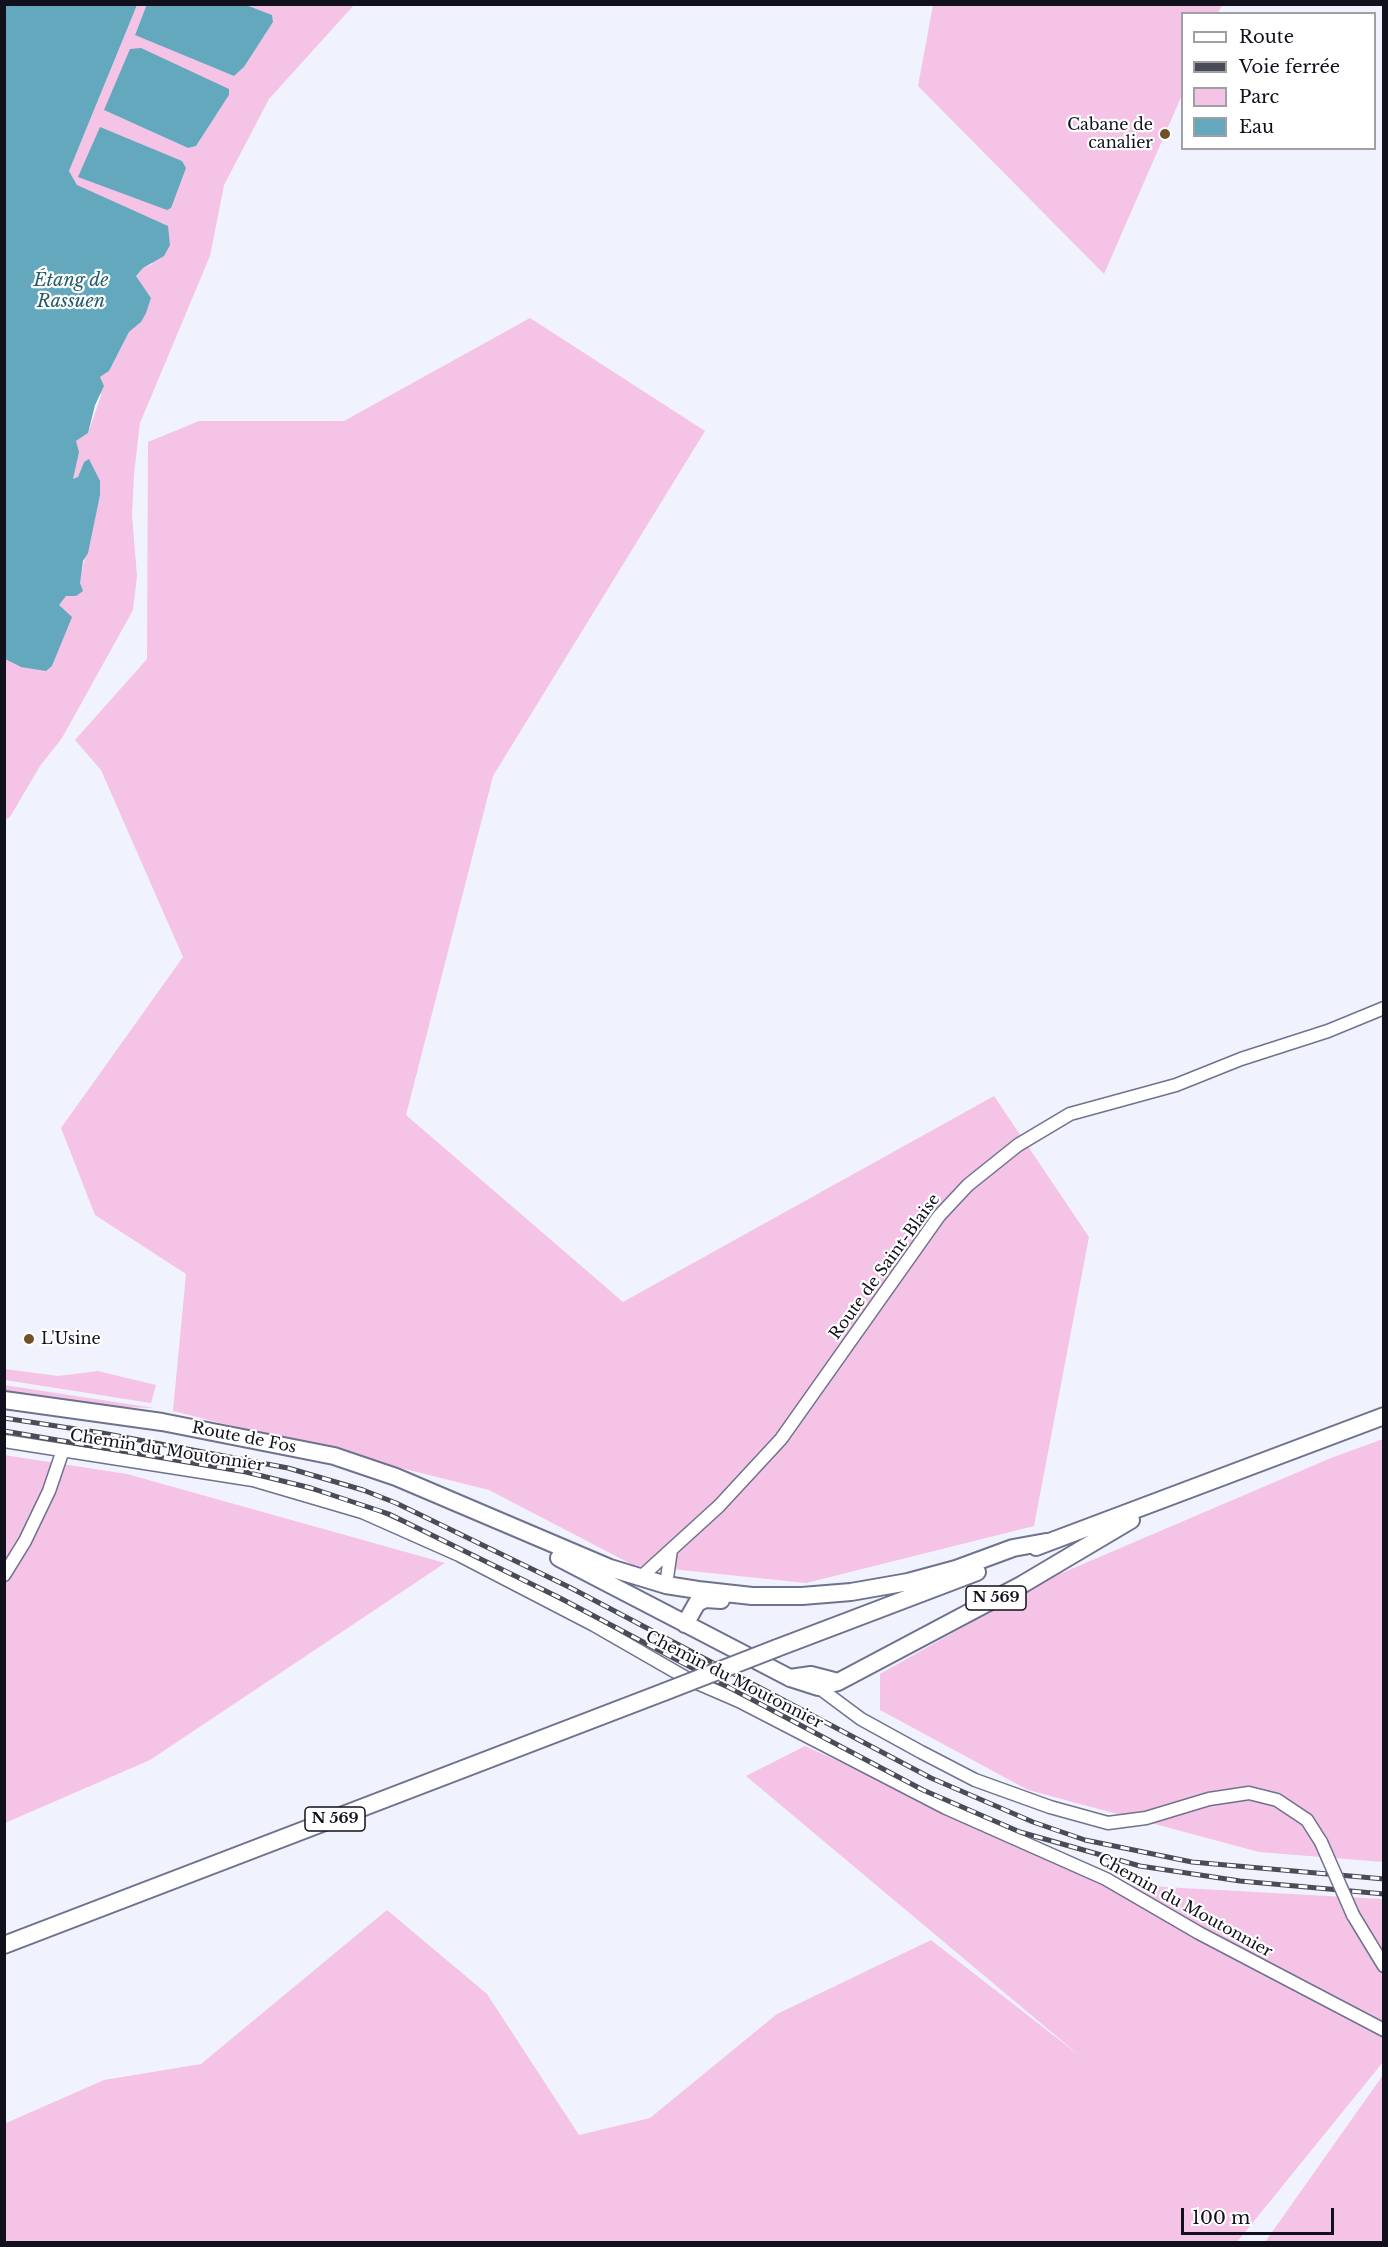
<!DOCTYPE html>
<html>
<head>
<meta charset="utf-8">
<style>
  body { margin:0 }
  #map { position:relative; width:1388px; height:2247px; overflow:hidden; background:#f0f2fe; font-family:"Libre Baskerville",serif }
  canvas { display:block }
  .frame { position:absolute; inset:0; border:6px solid #10111c; pointer-events:none }
  .legend { position:absolute; left:1181px; top:12px; width:195px; height:138px; box-sizing:border-box; background:#fff; border:2px solid #9fa0a4; margin:0; padding:8px 10px; list-style:none; font-size:18px; color:#10111c }
  .legend li { display:flex; align-items:center; gap:12px; height:30px }
  .legend b { width:30px; border:2px solid #9fa0a4 }
  .scale { position:absolute; left:1181px; top:2208px; width:153px; height:27px; box-sizing:border-box; border:3px solid #10111c; border-top:0; padding-left:8px; font-size:18px; line-height:21px; white-space:nowrap; color:#10111c; -webkit-text-stroke:4px #fff; paint-order:stroke }
</style>
</head>
<body>
<div id="map">
<canvas width="1388" height="2247"></canvas>
<div class="frame"></div>
<ul class="legend">
<li><b style="height:8px;background:#fff"></b>Route</li>
<li><b style="height:8px;background:#494b56"></b>Voie ferrée</li>
<li><b style="height:16px;background:#f5c3e5"></b>Parc</li>
<li><b style="height:16px;background:#63a8bc"></b>Eau</li>
</ul>
<div class="scale">100 m</div>
</div>
<script>
const ctx = document.querySelector('canvas').getContext('2d');
ctx.lineJoin = 'round';
function paint(path, color) {
  ctx.fillStyle = color;
  ctx.fill(path, 'evenodd');
}
function poly(rows) {
  const path = new Path2D();
  for (const r of rows) {
    path.moveTo(r[0], r[1]);
    for (let i = 2; i < r.length; i += 2) path.lineTo(r[i], r[i + 1]);
  }
  return path;
}
function strokePath(path, color, width, dash) {
  ctx.strokeStyle = color;
  ctx.lineWidth = width;
  ctx.lineCap = dash ? 'butt' : 'round';
  ctx.setLineDash(dash || []);
  ctx.stroke(path);
}
function label(font, color, halo, rows, align = 'center') {
  ctx.font = font + ' "Libre Baskerville",serif';
  ctx.lineWidth = 4.5;
  ctx.setLineDash([]);
  ctx.textBaseline = 'middle';
  ctx.strokeStyle = halo;
  ctx.fillStyle = color;
  for (const [text, x, y, turn = 0] of rows) {
    ctx.save();
    ctx.translate(x, y);
    ctx.rotate((+turn || 0) * Math.PI / 180);
    ctx.textAlign = isNaN(turn) ? turn : align;
    if (halo) ctx.strokeText(text, 0, 0);
    ctx.fillText(text, 0, 0);
    ctx.restore();
  }
}
const green = poly([
  [137,5,147,5,135,34,234,76,244,67,273,22,271,15,246,5,354,5,269,99,224,185,210,256,140,423,134,474,132,515,137,576,133,610,62,738,40,766,10,817,5,820,5,659,21,667,52,666,71,617,58,605,66,596,76,596,100,495,84,462,78,477,73,480,76,441,88,433,101,396,100,377,109,371,129,332,141,322,151,298,136,276,143,268,153,264,77,185,69,171],
  [229,90,229,95,196,146,188,148,104,110],
  [933,5,1222,5,1218,13,1182,14,1182,95,1104,274,918,86],
  [530,318,705,431,493,776,406,1115,623,1302,994,1096,1089,1237,1034,1526,806,1583,633,1565,489,1490,173,1411,186,1274,95,1215,61,1128,183,957,101,770,75,740,147,659,148,442,199,421,344,421],
  [5,1369,58,1376,98,1371,156,1385,151,1403,5,1380],
  [4,1385,154,1408,91,1406,15,1394,5,1390],
  [1383,1439,1383,1862,1259,1852,1028,1790,880,1710,880,1674,1048,1579,1331,1458],
  [4,1455,127,1474,445,1563,150,1760,5,1823],
  [805,1746,1109,1884,1383,1899,1383,2062,1237,2242,5,2242,4,2124,104,2080,201,2064,387,1910,487,1994,579,2135,650,2118,777,2014,931,1940,1080,2056,746,1776],
  [1383,2075,1383,2242,1265,2242]
]);
const water = poly([
  [5,4,137,5,69,171,77,185,168,226,170,245,164,256,143,268,136,276,151,298,146,313,141,322,129,332,109,371,100,377,104,386,95,405,88,433,76,441,79,452,73,479,78,477,84,462,89,459,100,481,100,495,88,553,83,561,80,583,83,591,76,596,66,596,59,605,72,617,52,666,46,671,21,667,5,659],
  [147,4,246,5,272,15,273,22,244,67,234,76,135,35],
  [141,48,229,89,229,95,196,146,188,148,104,110,130,49],
  [100,127,182,161,186,168,171,208,167,210,78,177]
]);
const minor = poly([
  [4,1441,253,1480,362,1512,459,1555,594,1625,688,1679,739,1701,946,1808,1106,1879,1199,1933,1384,2030],
  [4,1575,25,1541,49,1491,63,1450],
  [641,1577,719,1506,781,1439,939,1216,968,1185,1018,1145,1070,1114,1176,1085,1241,1059,1328,1031,1384,1008],
  [666,1585,671,1550],
  [818,1687,861,1719,921,1752,975,1780,1050,1807,1108,1823,1146,1818,1209,1799,1249,1793,1277,1800,1307,1820,1321,1842],
  [1353,1915,1384,1966]
]);
const major = poly([
  [4,1400,162,1422,334,1456,396,1477,610,1568,666,1585,698,1590,752,1596,802,1596,851,1592,908,1582,956,1569,1013,1548,1046,1542],
  [1036,1547,1384,1416],
  [559,1558,790,1678,818,1687,838,1682,811,1675,790,1678],
  [685,1624,697,1603,705,1599,721,1600],
  [777,1648,977,1572],
  [838,1682,1023,1584,1131,1520],
  [4,1945,664,1692]
]);
const rail = poly([
  [4,1418,102,1433,288,1468,363,1490,396,1503,571,1588,931,1778,1033,1822,1085,1840,1192,1862,1384,1879],
  [4,1431,246,1472,311,1488,389,1514,560,1598,923,1790,1020,1832,1140,1866,1240,1881,1384,1894]
]);
const minorBridge = poly([
  [1321,1842,1353,1915]
]);
const majorBridge = poly([
  [664,1692,777,1648]
]);
const markers = [
  [1165,134,6,"#715027"],
  [29,1339,6,"#715027"]
];
const shields = [
  [996,1598,60],
  [335,1819,60]
];
const shieldNames = [
  ["N 569",996,1598],
  ["N 569",335,1819]
];
const poiNames = [
  ["Cabane de",1153,125],
  ["canalier",1153,143],
  ["L'Usine",41,1339,"left"]
];
const streetNames = [
  ["Route de Saint-Blaise",885,1267,-54],
  ["Route de Fos",244,1438,11],
  ["Chemin du Moutonnier",167,1451,9],
  ["Chemin du Moutonnier",734,1680,27],
  ["Chemin du Moutonnier",1185,1906,29]
];
const waterNames = [
  ["Étang de",71,281],
  ["Rassuen",71,302]
];
paint(green, '#f5c3e5');
paint(water, '#63a8bc');
strokePath(minor, '#6e728e', 15);
strokePath(major, '#6e728e', 20);
strokePath(minor, '#fff', 12);
strokePath(major, '#fff', 16);
strokePath(rail, '#494b56', 5);
strokePath(rail, '#fff', 3, [9]);
strokePath(minorBridge, '#6e728e', 15, []);
strokePath(majorBridge, '#6e728e', 20, []);
strokePath(minorBridge, '#fff', 12);
strokePath(majorBridge, '#fff', 16);
for (const [x, y, r, color] of markers) {
  const dot = new Path2D();
  dot.arc(x, y, r, 0, 2 * Math.PI);
  ctx.fillStyle = color;
  ctx.fill(dot);
  strokePath(dot, '#fff', 2);
}
for (const [x, y, w] of shields) {
  const box = new Path2D();
  box.roundRect(x - w / 2, y - 12, w, 24, 4.5);
  ctx.fillStyle = '#fff';
  ctx.fill(box);
  strokePath(box, '#10111c', 1.5);
}
label('bold 15px', '#10111c', null, shieldNames);
label('16px', '#10111c', '#fff', poiNames, 'right');
label('16px', '#10111c', '#fff', streetNames);
label('italic 18px', '#235c6b', '#fff', waterNames);
</script>
</body>
</html>
